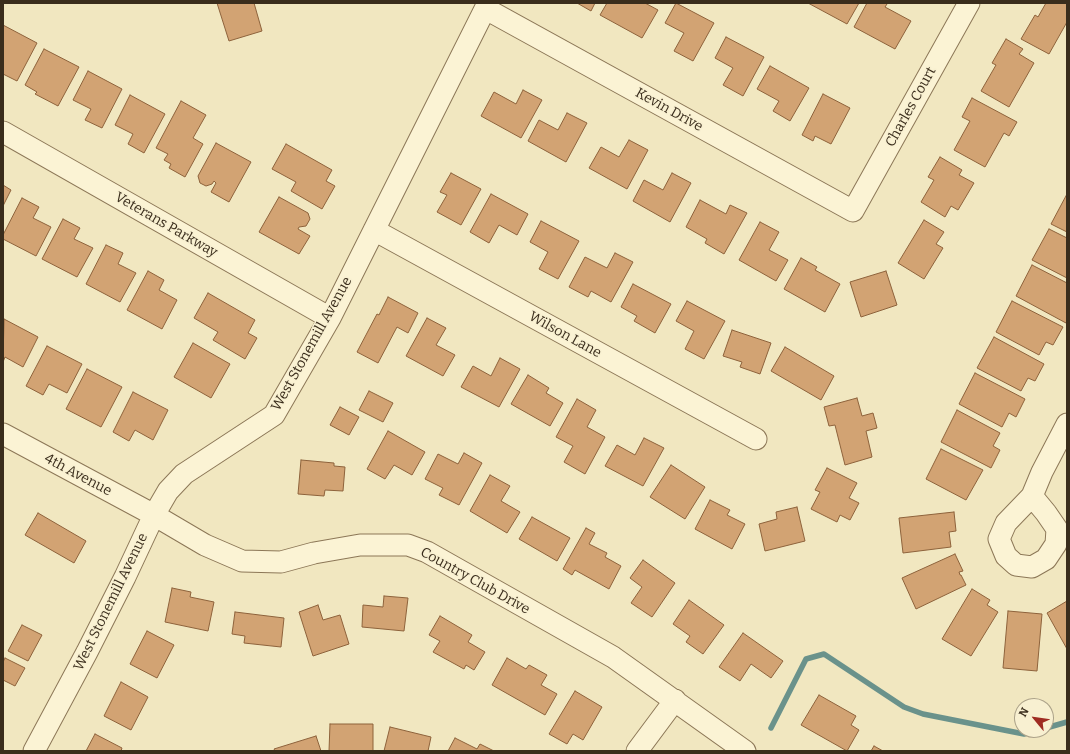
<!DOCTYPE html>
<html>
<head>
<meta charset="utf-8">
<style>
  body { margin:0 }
  #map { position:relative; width:1070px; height:754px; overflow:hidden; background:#f1e7c0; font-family:Bitter,serif }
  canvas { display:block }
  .frame { position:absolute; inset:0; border:4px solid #3a2d1c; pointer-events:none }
  .north { position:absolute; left:1014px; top:698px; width:40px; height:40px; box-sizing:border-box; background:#f8f0d1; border:1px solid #aca289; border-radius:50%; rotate:299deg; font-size:11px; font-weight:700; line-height:16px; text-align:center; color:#3a2d1c }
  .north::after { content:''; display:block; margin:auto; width:14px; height:18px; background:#9f2c22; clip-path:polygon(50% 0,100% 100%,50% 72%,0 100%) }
</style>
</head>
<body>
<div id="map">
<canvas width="1070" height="754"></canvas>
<div class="frame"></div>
<div class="north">N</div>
</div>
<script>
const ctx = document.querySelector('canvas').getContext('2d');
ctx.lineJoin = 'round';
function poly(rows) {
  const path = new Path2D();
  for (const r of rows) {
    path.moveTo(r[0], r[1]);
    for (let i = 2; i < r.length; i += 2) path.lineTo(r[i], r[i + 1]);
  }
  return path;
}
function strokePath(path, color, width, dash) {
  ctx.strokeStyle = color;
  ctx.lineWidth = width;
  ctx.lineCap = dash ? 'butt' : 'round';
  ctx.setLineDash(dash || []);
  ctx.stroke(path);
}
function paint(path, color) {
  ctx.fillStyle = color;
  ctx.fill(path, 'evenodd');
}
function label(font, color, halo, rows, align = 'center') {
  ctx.font = font + ' Bitter,serif';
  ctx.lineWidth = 3;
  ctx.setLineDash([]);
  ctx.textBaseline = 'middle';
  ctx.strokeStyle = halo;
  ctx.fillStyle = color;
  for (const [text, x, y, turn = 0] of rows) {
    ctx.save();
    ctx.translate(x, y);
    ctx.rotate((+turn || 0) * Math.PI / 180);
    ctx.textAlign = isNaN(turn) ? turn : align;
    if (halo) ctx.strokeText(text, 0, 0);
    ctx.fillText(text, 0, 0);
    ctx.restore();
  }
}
const stream = poly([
  [771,728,806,659,824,654,904,707,923,714,1024,734,1038,730],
  [1046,728,1067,722]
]);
const building = poly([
  [217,3,254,3,262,31,229,41,217,3],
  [577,3,595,3,591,11,577,3],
  [607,3,645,3,658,10,642,38,600,15,607,3],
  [676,3,714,23,693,61,674,51,684,33,665,23,676,3],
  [808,3,859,3,847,24,808,3],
  [867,3,885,3,887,4,885,7,911,21,895,49,854,27,867,3],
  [1046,3,1067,3,1067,22,1049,54,1021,39,1035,15,1038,17,1046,3],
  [3,25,37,43,17,81,3,74,3,25],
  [726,37,764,57,743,96,723,85,733,68,715,58,726,37],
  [1006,39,1023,49,1019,54,1034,63,1009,107,981,91,996,65,992,63,1006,39],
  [44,49,79,67,58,106,35,94,37,92,25,85,44,49],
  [770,66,809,88,790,121,773,111,779,101,757,89,770,66],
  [88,71,122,89,102,128,85,120,91,109,73,100,88,71],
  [523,90,542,100,521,138,481,116,494,92,516,104,523,90],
  [823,94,850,108,831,144,815,136,813,141,802,135,823,94],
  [130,95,165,114,144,153,128,144,133,134,115,125,130,95],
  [972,98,1017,122,1009,136,1004,133,985,167,954,150,970,121,962,117,972,98],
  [181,101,206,115,193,138,203,144,185,177,169,168,171,164,164,160,168,154,156,148,181,101],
  [567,113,587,123,566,162,528,141,539,120,558,130,567,113],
  [629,140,648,150,627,189,589,168,601,147,619,157,629,140],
  [216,143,251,162,229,202,211,192,216,183,214,181,212,184,206,186,200,183,198,176,216,143],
  [286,144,332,170,326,181,335,186,322,209,291,191,296,182,272,169,286,144],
  [940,157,962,170,959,175,974,183,958,210,951,206,945,217,921,202,934,180,928,177,940,157],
  [451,173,481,189,461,225,437,212,447,195,440,192,451,173],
  [672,173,691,183,670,222,633,201,644,180,663,190,672,173],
  [3,185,11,190,3,206,3,185],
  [491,194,528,214,517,235,499,225,489,243,470,232,491,194],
  [1067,194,1067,232,1051,224,1067,194],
  [279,197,308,213,310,219,306,226,299,227,298,229,310,236,299,254,259,232,279,197],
  [22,198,39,207,33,218,51,227,36,256,3,239,3,235,22,198],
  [700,200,726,214,730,205,747,213,724,254,705,243,707,239,686,227,700,200],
  [63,219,80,228,74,239,93,248,77,277,42,259,63,219],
  [924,220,944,232,936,244,943,248,924,279,898,263,924,220],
  [541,221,579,241,558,279,539,269,548,252,530,242,541,221],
  [760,222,779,232,769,250,788,260,776,281,739,260,760,222],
  [1049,229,1067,238,1067,278,1032,260,1049,229],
  [106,245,123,253,118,264,136,273,120,302,86,284,106,245],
  [615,253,633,262,611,302,591,291,588,297,569,287,585,257,607,268,615,253],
  [801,258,817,267,815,270,840,284,825,312,784,289,801,258],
  [1032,265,1067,283,1067,320,1066,323,1016,296,1032,265],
  [148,271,164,280,159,290,177,300,162,329,127,310,148,271],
  [886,271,897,305,861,317,850,282,886,271],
  [633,284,671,304,655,333,634,321,637,316,621,307,633,284],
  [208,293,255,320,248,333,257,338,245,359,213,340,218,332,194,318,208,293],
  [388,297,418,313,408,333,397,327,378,363,357,352,377,314,379,315,388,297],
  [687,301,725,321,704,359,685,349,694,331,676,321,687,301],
  [1012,301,1063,327,1053,345,1046,342,1039,355,996,332,1012,301],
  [427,318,446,328,436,345,455,355,443,376,406,356,427,318],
  [4,319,38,337,23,367,5,357,3,362,4,319],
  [732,330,771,343,760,374,740,367,742,362,723,356,732,330],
  [994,337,1044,364,1035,381,1028,378,1021,391,977,368,994,337],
  [193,343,230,364,211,398,174,377,193,343],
  [47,346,82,364,67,393,49,384,43,395,26,386,47,346],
  [785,347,834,376,821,400,771,371,785,347],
  [500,358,520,369,499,407,461,387,473,366,491,376,500,358],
  [87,369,122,387,101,427,66,409,87,369],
  [975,373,1025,399,1016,417,1009,413,1002,427,959,404,975,373],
  [528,375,549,388,546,393,563,403,550,426,511,404,528,375],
  [369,391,393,403,383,422,359,410,369,391],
  [133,392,168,410,153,440,135,430,129,441,113,432,133,392],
  [857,398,862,416,873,413,877,428,866,431,872,457,845,465,835,425,829,426,824,407,857,398],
  [577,399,596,410,587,427,605,437,585,474,564,462,573,446,556,437,577,399],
  [340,407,359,417,349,435,330,425,340,407],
  [957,410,1000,433,993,446,1000,450,991,468,941,442,957,410],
  [388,431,425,452,412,475,394,465,385,479,367,469,388,431],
  [644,438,664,448,643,486,605,466,617,445,635,455,644,438],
  [941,449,983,470,966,500,926,479,941,449],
  [464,453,482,463,459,505,439,495,443,488,425,479,438,454,458,464,464,453],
  [301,460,334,463,334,466,345,467,343,491,325,490,324,496,298,494,301,460],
  [671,465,705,487,685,519,650,497,671,465],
  [827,468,857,483,849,498,859,503,850,520,840,515,837,522,811,509,820,492,815,490,827,468],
  [490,475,510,486,501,501,520,512,507,533,470,511,490,475],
  [710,500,730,510,727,515,745,524,732,549,695,529,710,500],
  [797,507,805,541,765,551,759,524,777,519,776,512,797,507],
  [954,512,956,531,949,532,951,547,903,553,899,518,954,512],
  [38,513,86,541,74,563,25,535,38,513],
  [532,517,570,538,557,561,519,539,532,517],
  [586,528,595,533,589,544,607,553,605,557,621,566,609,589,575,570,572,575,563,569,586,528],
  [955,554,963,571,959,572,960,575,961,575,966,585,916,609,902,578,955,554],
  [643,560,675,583,652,617,631,603,642,587,630,578,643,560],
  [172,588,191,592,190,597,214,602,208,631,165,622,172,588],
  [972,589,990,600,987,605,998,612,971,656,942,639,972,589],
  [384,596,408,598,404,631,362,627,363,605,383,607,384,596],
  [689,600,724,625,703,654,686,642,690,636,673,624,689,600],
  [1067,601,1067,649,1047,613,1067,601],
  [318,605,323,620,340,615,349,644,313,656,299,612,318,605],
  [1008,611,1042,614,1037,671,1003,668,1008,611],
  [235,612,284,618,281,647,244,643,245,636,232,634,235,612],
  [440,616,472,635,468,642,485,652,474,670,466,665,464,669,433,652,440,641,429,635,440,616],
  [22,625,42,635,28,661,8,651,22,625],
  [147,631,174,645,157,678,130,664,147,631],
  [743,633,783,661,771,678,751,664,740,681,719,667,743,633],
  [5,658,25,668,15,686,3,680,3,662,5,658],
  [507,658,526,669,529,665,547,675,541,685,557,694,545,715,492,685,507,658],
  [121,682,148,697,131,730,104,716,121,682],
  [575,691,602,707,583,740,573,734,567,744,549,734,575,691],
  [819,695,856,716,851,725,859,730,847,751,801,725,819,695],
  [330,724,373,724,373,751,329,751,330,724],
  [390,727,431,737,428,751,384,751,390,727],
  [95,734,122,748,121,751,86,751,95,734],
  [316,736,321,751,275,751,274,749,316,736],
  [455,738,477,749,480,744,494,751,448,751,455,738],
  [874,746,883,751,871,751,874,746]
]);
const minor = poly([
  [486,9,853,211,969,3],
  [3,132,330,318],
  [374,230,756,439],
  [3,434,154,515,205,545,242,561,281,562,314,553,360,545,408,545,427,552,613,657,745,751],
  [1032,496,1046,513,1057,529,1056,544,1046,559,1032,567,1016,565,1006,556,999,539,1006,523,1032,496,1042,472,1067,424],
  [34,751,87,652,125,577,154,515,168,491,184,474,274,415,330,318,488,3],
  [637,751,675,700]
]);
const streetNames = [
  ["Charles Court",911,107,-61],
  ["Kevin Drive",669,110,29],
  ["Veterans Parkway",166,225,30],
  ["Wilson Lane",565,335,29],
  ["West Stonemill Avenue",312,344,-61],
  ["4th Avenue",78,475,28],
  ["Country Club Drive",475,581,29],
  ["West Stonemill Avenue",111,602,-64]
];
strokePath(stream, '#6a928b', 5.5);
paint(building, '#d2a373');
strokePath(building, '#8d623b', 1);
strokePath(minor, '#8c7757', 23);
strokePath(minor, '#fbf3d4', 21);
label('14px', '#3a2d1c', '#f8f0d1', streetNames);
</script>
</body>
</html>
